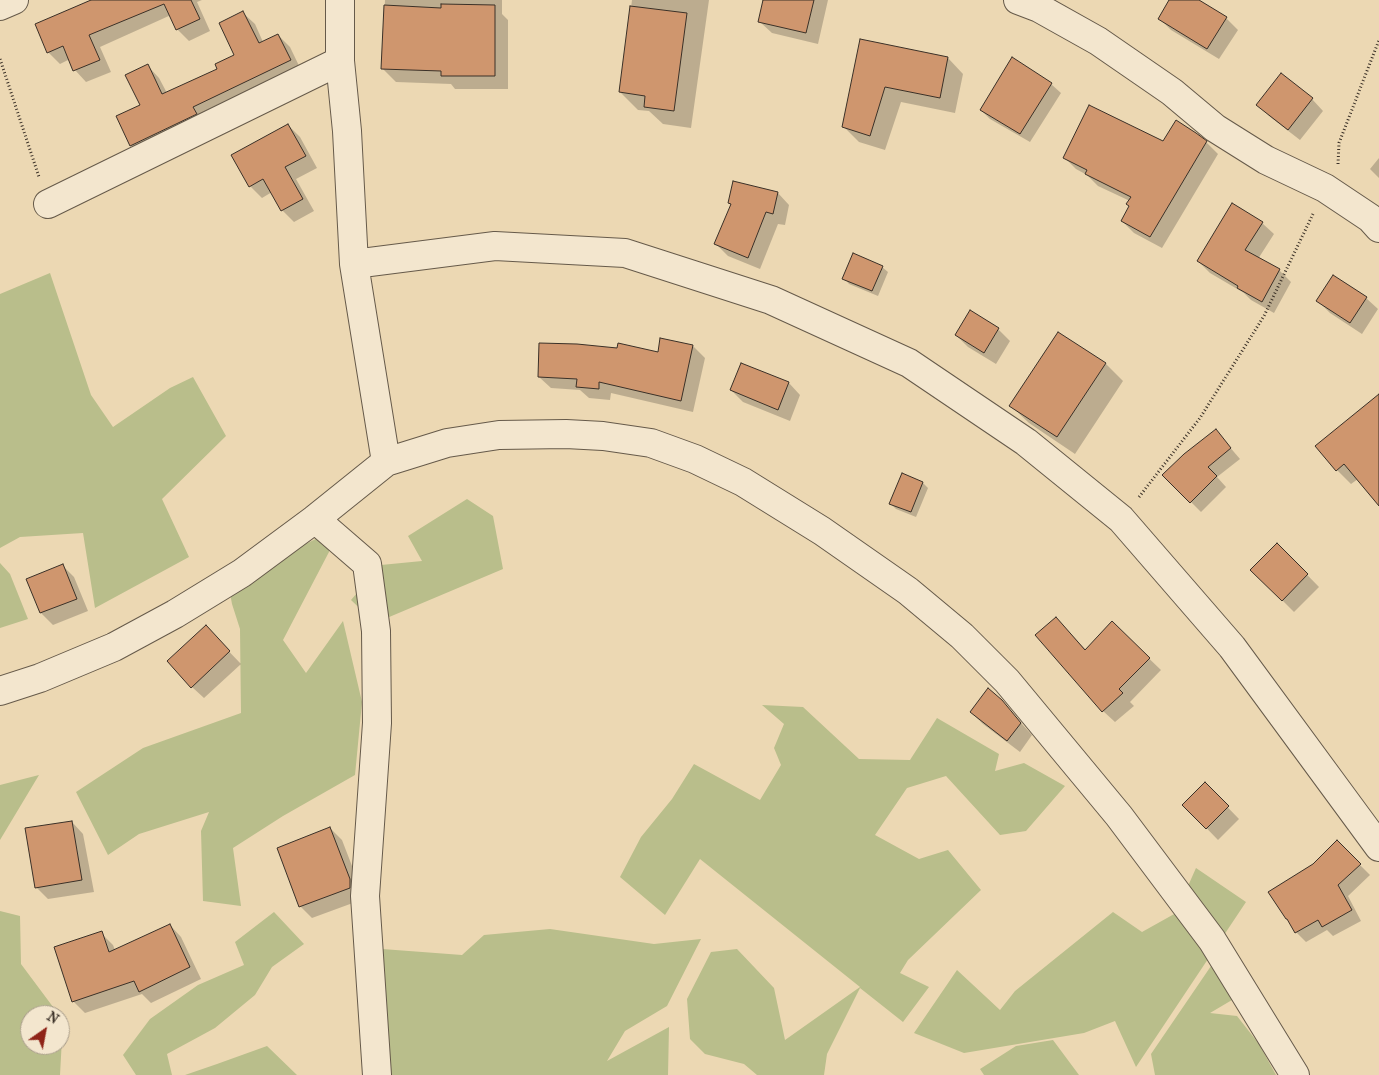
<!DOCTYPE html>
<html>
<head>
<meta charset="utf-8">
<style>
  body { margin:0 }
  #map { position:relative; width:1379px; height:1075px; overflow:hidden; background:#ecd8b3; font-family:"IM FELL French Canon",serif }
  canvas { display:block }
  .north { position:absolute; left:20px; top:1005px; width:50px; height:50px; box-sizing:border-box; background:#f3e6ce; border:1px solid #a99d8b; border-radius:50%; rotate:33deg; font-size:14px; font-weight:700; line-height:20px; text-align:center; color:#3a3027 }
  .north::after { content:''; display:block; margin:auto; width:18px; height:22px; background:#8f2418; clip-path:polygon(50% 0,100% 100%,50% 72%,0 100%) }
</style>
</head>
<body>
<div id="map">
<canvas width="1379" height="1075"></canvas>
<div class="north">N</div>
</div>
<script>
const ctx = document.querySelector('canvas').getContext('2d');
ctx.lineJoin = 'round';
function paint(path, color) {
  ctx.fillStyle = color;
  ctx.fill(path, 'evenodd');
}
function poly(rows) {
  const path = new Path2D();
  for (const r of rows) {
    path.moveTo(r[0], r[1]);
    for (let i = 2; i < r.length; i += 2) path.lineTo(r[i], r[i + 1]);
  }
  return path;
}
function strokePath(path, color, width, dash) {
  ctx.strokeStyle = color;
  ctx.lineWidth = width;
  ctx.lineCap = dash ? 'butt' : 'round';
  ctx.setLineDash(dash || []);
  ctx.stroke(path);
}
const green = poly([
  [50,273,91,395,113,427,170,388,193,377,226,436,162,499,189,557,95,608,83,533,20,537,0,548,0,294],
  [467,499,493,516,503,569,375,623,351,600,381,565,422,561,408,536],
  [330,532,329,552,283,640,306,673,343,621,362,702,355,775,283,816,233,848,241,906,203,901,201,831,209,812,139,834,108,855,76,792,143,748,241,713,240,629,232,604,228,582],
  [0,563,10,574,28,619,0,628],
  [762,705,803,707,859,759,910,760,937,718,999,754,995,771,1024,763,1065,786,1026,831,1000,835,946,776,907,788,875,835,919,859,948,850,981,890,908,960,900,973,929,987,903,1022,860,988,827,1054,824,1075,757,1075,744,1064,705,1054,690,1039,687,999,711,952,737,949,774,988,785,1040,860,987,700,859,665,915,620,877,641,837,672,799,694,764,760,800,781,765,774,748,784,724],
  [39,775,0,840,0,785],
  [1196,868,1246,902,1136,1067,1115,1021,1084,1033,964,1053,914,1033,957,970,1000,1010,1015,991,1113,912,1142,932,1176,913],
  [0,911,20,916,21,964,59,1015,30,1015,30,1045,60,1045,60,1016,63,1020,60,1075,0,1075],
  [274,912,304,944,272,967,255,995,215,1028,167,1054,172,1075,136,1075,123,1055,150,1019,198,985,244,965,235,942],
  [550,929,654,944,701,939,667,1006,625,1031,607,1061,669,1027,668,1075,389,1075,369,948,462,955,484,935],
  [1211,966,1232,1000,1210,1013,1237,1016,1259,1044,1276,1075,1155,1075,1151,1054],
  [1053,1040,1079,1075,984,1075,980,1069,1016,1046],
  [267,1046,297,1075,185,1075,217,1064]
]);
const shadow = poly([
  [95,0,202,0,197,2,210,31,189,41,177,29,171,15,100,47,111,72,86,82,75,70,70,59,60,64,48,52],
  [385,0,502,0,502,14,508,20,508,89,455,89,451,84,396,82,382,68],
  [632,0,709,0,691,128,663,124,649,111,638,110,620,92],
  [765,0,828,0,818,44,772,33,760,22],
  [1171,0,1196,0,1226,18,1238,30,1219,59,1171,30,1159,18],
  [243,13,255,24,263,42,278,35,290,47,302,72,143,157,131,145,141,106,148,66,159,78,167,93,219,69,236,56],
  [861,40,948,58,963,74,955,113,901,102,885,150,859,142,843,126],
  [1051,84,1061,93,1030,142,990,119,981,110],
  [1312,99,1323,111,1300,140,1269,116,1258,104],
  [288,125,300,137,317,168,296,179,314,211,294,222,282,210,272,192,262,198,250,186],
  [1206,142,1218,154,1162,248,1134,233,1122,221,1130,207,1130,201,1098,186,1087,175,1076,169,1064,157],
  [1379,158,1379,178,1370,169],
  [778,193,789,205,785,225,778,224,760,269,728,256,716,244,732,206,729,203],
  [1262,223,1274,234,1258,259,1279,270,1291,282,1274,313,1251,300,1244,293,1210,273,1198,261],
  [882,267,888,272,878,296,849,284,844,278],
  [1366,298,1378,309,1362,334,1330,313,1318,301],
  [998,329,1010,341,996,364,968,347,956,335],
  [1059,333,1106,364,1123,381,1075,454,1029,423,1011,406],
  [661,340,693,346,705,358,693,412,611,393,610,400,589,398,580,390,551,388,539,377,659,354],
  [742,364,789,383,800,395,790,421,743,402,731,390],
  [1379,410,1379,503,1358,479,1351,484,1337,470],
  [1216,431,1240,459,1217,477,1226,487,1201,512,1164,475],
  [923,483,928,488,916,517,896,509,890,503],
  [1277,544,1319,587,1294,612,1252,570],
  [63,566,74,577,88,611,53,625,41,613,28,580],
  [1056,618,1086,650,1112,623,1161,670,1130,702,1134,706,1115,722,1103,711],
  [217,639,241,664,204,698,192,687],
  [1001,701,1032,735,1020,752,983,724,971,712],
  [1205,784,1239,819,1218,840,1184,805],
  [72,822,83,834,94,892,48,899,36,887],
  [330,828,342,840,362,892,361,900,312,918,300,906],
  [1337,842,1370,875,1348,896,1361,921,1333,936,1327,930,1306,942,1296,932,1314,865],
  [170,925,181,937,201,979,151,1003,142,994,85,1013,73,1001,101,933,113,945,115,950]
]);
const building = poly([
  [91,0,191,0,200,19,176,30,164,4,89,35,100,60,73,71,63,46,47,53,35,24,91,0],
  [763,0,814,0,806,33,758,22,763,0],
  [1169,0,1199,0,1227,17,1207,49,1158,19,1169,0],
  [441,4,495,5,495,76,441,76,441,71,381,69,384,5,441,8,441,4],
  [630,6,687,13,674,111,644,107,645,96,619,92,630,6],
  [243,11,259,43,278,34,291,60,193,107,197,114,130,146,116,116,140,105,125,75,148,64,162,94,217,69,215,64,234,55,219,23,243,11],
  [860,39,948,57,940,98,885,87,870,136,842,127,860,39],
  [1012,57,1052,83,1020,134,980,110,1012,57],
  [1281,73,1313,98,1288,130,1256,105,1281,73],
  [1089,105,1163,141,1176,120,1196,133,1207,141,1150,237,1121,221,1129,206,1126,204,1131,197,1085,174,1087,170,1063,158,1089,105],
  [288,124,306,156,285,167,303,199,281,211,263,179,249,187,231,155,288,124],
  [733,181,778,192,773,214,766,212,748,258,714,244,731,204,728,203,733,181],
  [1232,203,1263,222,1245,250,1280,269,1262,302,1237,288,1238,286,1197,261,1232,203],
  [853,253,883,266,872,291,842,279,853,253],
  [1333,275,1367,297,1350,323,1316,301,1333,275],
  [970,310,999,328,984,353,955,335,970,310],
  [1058,332,1106,363,1057,437,1009,406,1058,332],
  [660,338,693,345,681,401,599,382,599,389,576,387,577,379,538,377,539,343,577,344,617,348,618,343,658,352,660,338],
  [741,363,789,382,778,410,730,390,741,363],
  [1379,394,1379,506,1344,464,1336,471,1315,446,1379,394],
  [1216,429,1231,448,1208,467,1217,476,1190,503,1162,475,1184,454,1216,429],
  [902,473,923,482,911,512,889,504,902,473],
  [1277,543,1308,574,1282,601,1250,570,1277,543],
  [63,564,77,599,40,613,26,579,63,564],
  [1056,617,1085,650,1112,621,1150,658,1119,689,1123,693,1102,712,1035,635,1056,617],
  [206,625,230,651,191,688,167,661,206,625],
  [988,688,1002,700,1021,723,1007,741,970,712,988,688],
  [1205,782,1229,806,1206,829,1182,805,1205,782],
  [72,821,82,880,35,888,25,828,72,821],
  [330,827,350,879,350,888,299,907,277,848,330,827],
  [1337,840,1361,864,1338,885,1352,910,1322,927,1318,920,1295,933,1287,919,1286,919,1268,892,1313,864,1337,840],
  [170,924,190,967,139,992,134,981,72,1002,54,947,102,931,109,952,170,924]
]);
const path = poly([
  [0,59,39,177],
  [1338,164,1339,143,1379,40],
  [1139,497,1200,418,1264,316,1313,214]
]);
const minor = poly([
  [340,0,340,61,347,131,354,264,386,462],
  [1018,0,1039,8,1098,41,1172,92,1215,128,1266,160,1325,188,1370,218,1379,228],
  [0,6,14,0],
  [48,204,340,61],
  [354,264,495,246,625,253,771,300,909,363,1026,442,1121,519,1232,647,1379,847],
  [315,519,367,564,376,631,377,723,365,896,377,1075],
  [0,691,40,678,114,647,175,614,242,573,315,519,386,462,447,443,499,435,566,434,603,436,651,443,695,459,743,482,822,531,908,591,962,636,1007,681,1119,816,1212,940,1295,1075]
]);
paint(green, '#b9be8b');
paint(shadow, '#0003');
paint(building, '#cf966e');
strokePath(building, '#3a3027', 1);
strokePath(minor, '#665a4a', 30);
strokePath(path, '#3a3027', 3, [1, 2.5]);
strokePath(minor, '#f3e6ce', 28);
</script>
</body>
</html>
